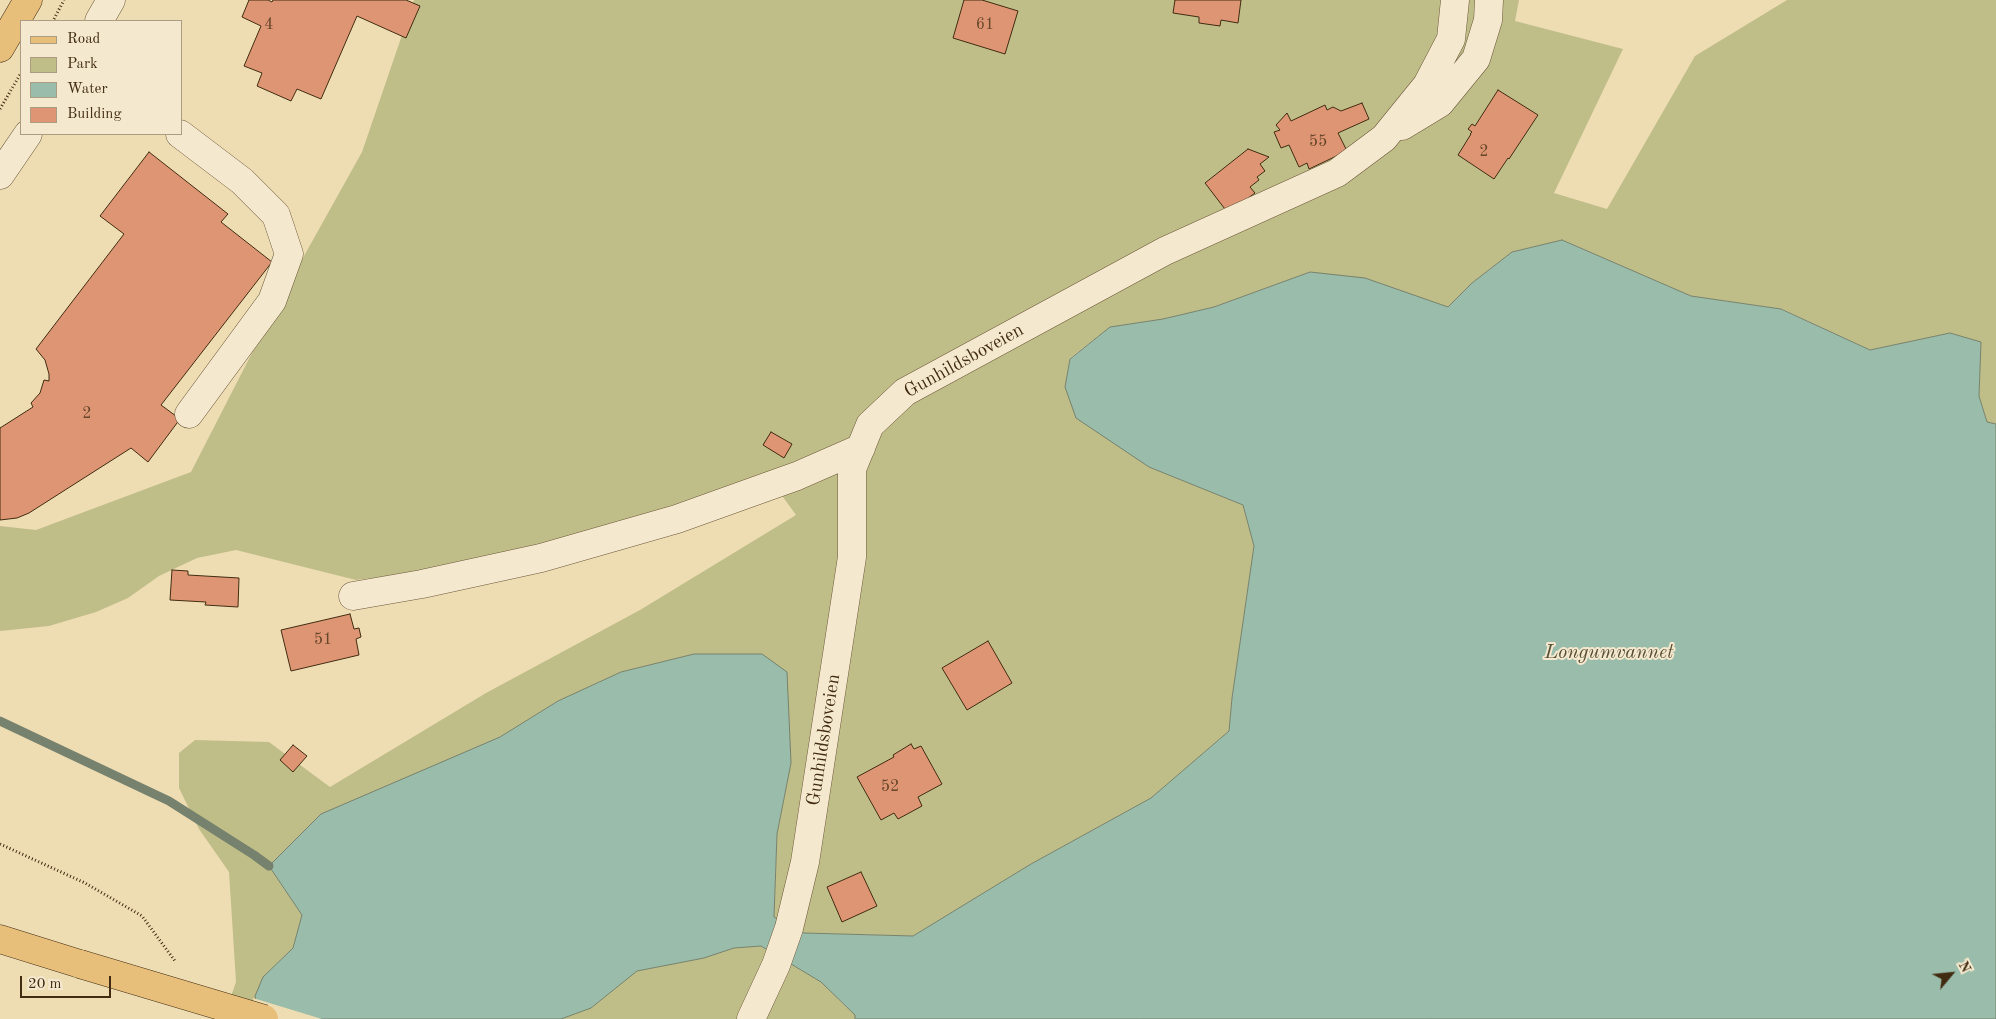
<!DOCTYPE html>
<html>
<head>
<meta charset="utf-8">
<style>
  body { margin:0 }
  #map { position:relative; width:1996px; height:1019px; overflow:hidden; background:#eedcb3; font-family:"Old Standard TT",serif }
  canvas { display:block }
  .legend { position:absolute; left:20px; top:20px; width:162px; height:115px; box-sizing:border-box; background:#f4e8ce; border:1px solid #ac9d82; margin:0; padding:6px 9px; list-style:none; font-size:15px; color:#412c11 }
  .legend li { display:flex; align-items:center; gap:10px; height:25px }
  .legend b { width:25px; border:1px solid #ac9d82 }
  .north { position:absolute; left:1926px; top:949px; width:50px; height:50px; -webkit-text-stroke:4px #f4e8ce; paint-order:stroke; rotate:62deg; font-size:14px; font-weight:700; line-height:20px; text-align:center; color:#412c11 }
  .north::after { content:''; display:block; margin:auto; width:18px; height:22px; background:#412c11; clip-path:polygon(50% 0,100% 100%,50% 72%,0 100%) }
  .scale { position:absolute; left:20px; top:976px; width:91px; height:22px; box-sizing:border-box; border:2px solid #412c11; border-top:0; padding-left:6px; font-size:15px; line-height:18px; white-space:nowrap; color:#412c11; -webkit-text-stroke:4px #f4e8ce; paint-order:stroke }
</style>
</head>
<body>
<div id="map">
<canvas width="1996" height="1019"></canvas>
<ul class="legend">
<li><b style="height:6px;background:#e7be7a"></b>Road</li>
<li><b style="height:14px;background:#c0be88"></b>Park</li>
<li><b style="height:14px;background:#9abcaa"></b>Water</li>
<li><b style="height:14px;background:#de9573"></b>Building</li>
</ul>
<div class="north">N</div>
<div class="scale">20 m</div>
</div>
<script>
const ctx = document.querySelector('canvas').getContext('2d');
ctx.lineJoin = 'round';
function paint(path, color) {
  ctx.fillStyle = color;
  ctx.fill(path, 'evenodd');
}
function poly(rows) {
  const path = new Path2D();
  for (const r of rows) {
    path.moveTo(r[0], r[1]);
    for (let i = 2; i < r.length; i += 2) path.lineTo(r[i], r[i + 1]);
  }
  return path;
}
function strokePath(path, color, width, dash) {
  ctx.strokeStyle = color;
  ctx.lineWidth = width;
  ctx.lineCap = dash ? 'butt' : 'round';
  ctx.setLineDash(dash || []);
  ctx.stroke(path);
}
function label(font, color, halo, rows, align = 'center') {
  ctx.font = font + ' "Old Standard TT",serif';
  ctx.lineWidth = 4;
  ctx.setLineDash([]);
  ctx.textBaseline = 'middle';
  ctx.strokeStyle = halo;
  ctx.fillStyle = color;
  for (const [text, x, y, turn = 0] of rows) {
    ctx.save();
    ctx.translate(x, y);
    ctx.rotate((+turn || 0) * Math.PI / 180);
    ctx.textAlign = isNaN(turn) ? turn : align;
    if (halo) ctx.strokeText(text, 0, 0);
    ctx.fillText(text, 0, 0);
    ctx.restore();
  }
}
const green = poly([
  [414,0,1519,0,1515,21,1623,49,1554,193,1607,209,1695,56,1787,0,1996,0,1996,424,1987,422,1979,396,1981,342,1950,333,1870,350,1782,309,1691,296,1562,240,1512,252,1472,283,1448,307,1417,297,1310,272,1214,307,1163,319,1110,327,1070,358,1065,387,1149,467,1243,505,1254,546,1232,698,1229,731,1151,798,1031,864,913,936,804,933,774,918,777,834,791,763,694,654,621,672,558,701,500,737,269,866,302,915,293,948,263,977,260,1019,223,1019,236,982,229,872,199,829,179,788,179,753,195,740,269,742,330,787,486,693,640,610,796,515,775,486,431,571,356,580,236,550,197,558,159,576,128,598,96,612,49,626,0,631,0,526,36,530,191,472,275,308,362,152],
  [761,946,821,982,855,1015,855,1019,561,1019,591,1008,636,971,704,958,734,948]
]);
const water = poly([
  [1562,240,1691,296,1781,309,1870,350,1950,333,1981,342,1979,396,1987,422,1996,424,1996,1019,855,1019,855,1015,821,982,761,946,734,948,704,958,637,971,591,1008,561,1019,260,1019,255,996,263,977,293,948,302,915,269,866,321,814,500,737,558,701,621,672,694,654,762,654,787,672,791,763,777,834,774,917,804,933,913,936,1031,864,1151,798,1229,731,1232,698,1254,546,1243,505,1149,467,1076,418,1065,387,1070,359,1110,327,1163,319,1214,307,1310,272,1365,278,1448,307,1472,283,1512,252,1562,240]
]);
const pier = poly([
  [253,998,322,1019,257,1019]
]);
const stream = poly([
  [0,721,169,801,254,855,269,866]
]);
const building = poly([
  [249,0,268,0,272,2,273,0,406,0,420,6,406,38,357,16,321,99,297,89,291,101,257,86,262,73,244,66,261,26,242,17,249,0],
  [964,0,982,0,1018,11,1005,54,953,38,964,0],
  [1175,0,1241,0,1238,23,1221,20,1220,26,1199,23,1199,17,1173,13,1175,0],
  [1498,90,1538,115,1509,159,1508,158,1494,179,1458,155,1471,134,1470,134,1472,132,1468,129,1472,124,1475,126,1498,90],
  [1362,103,1369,119,1338,133,1347,151,1309,169,1307,163,1299,167,1289,145,1281,148,1274,132,1280,130,1276,125,1287,113,1291,121,1325,105,1327,110,1333,107,1341,111,1362,103],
  [1248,149,1269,157,1260,164,1265,171,1257,177,1259,180,1250,187,1255,193,1228,213,1205,183,1248,149],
  [149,152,228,214,221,222,272,262,161,405,180,419,148,462,131,448,29,513,17,518,0,520,0,428,33,407,31,403,40,393,44,380,49,381,49,374,45,360,36,349,124,234,100,216,149,152],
  [771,432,792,444,784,458,763,445,771,432],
  [172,570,188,571,188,575,239,578,238,607,205,605,206,602,170,600,172,570],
  [350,614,354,629,359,628,361,637,356,639,359,655,291,671,281,630,350,614],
  [988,641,1012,683,967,710,942,668,988,641],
  [911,744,914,749,921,746,942,784,918,797,922,806,898,819,894,813,881,820,857,777,894,757,893,755,911,744],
  [293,745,307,756,293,772,280,760,293,745],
  [861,872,877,906,842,922,827,887,861,872]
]);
const path = poly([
  [54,19,64,0],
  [0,109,21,73],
  [0,844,85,883,142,916,175,961]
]);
const minor = poly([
  [99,21,111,0],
  [1402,126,1440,103,1476,59,1488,20,1489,0],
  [180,134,242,181,276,215,289,254,272,301,189,414],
  [0,175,28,134],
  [353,596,422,584,541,558,677,519,797,476,861,448],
  [751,1019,776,965,789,928,805,862,852,557,852,469,870,425,905,392,1165,251,1337,173,1384,138,1427,85,1451,39,1455,0]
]);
const major = poly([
  [0,48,28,0],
  [0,939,80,964]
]);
const majorBridge = poly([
  [80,964,264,1019]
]);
const numberNames = [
  ["4",269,25],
  ["61",985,25],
  ["55",1318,142],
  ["2",1484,152],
  ["2",87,414],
  ["51",323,640],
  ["52",890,787]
];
const streetNames = [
  ["Gunhildsboveien",964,361,-29],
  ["Gunhildsboveien",824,740,-81]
];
const waterNames = [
  ["Longumvannet",1609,653]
];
paint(green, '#c0be88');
paint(water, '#9abcaa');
strokePath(water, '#76826d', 1);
paint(pier, '#eedcb3');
strokePath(stream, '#76826d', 9);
paint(building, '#de9573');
strokePath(building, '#412c11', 1);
strokePath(minor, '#6c583a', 29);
strokePath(major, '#412c11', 29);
strokePath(path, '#412c11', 3, [1, 2.5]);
strokePath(minor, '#f4e8ce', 28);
strokePath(major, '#e7be7a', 28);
strokePath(majorBridge, '#412c11', 29, []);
strokePath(majorBridge, '#e7be7a', 28);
label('16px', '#68462a', null, numberNames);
label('19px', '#412c11', '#f4e8ce', streetNames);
label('italic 20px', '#575037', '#f4e8ce', waterNames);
</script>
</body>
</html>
